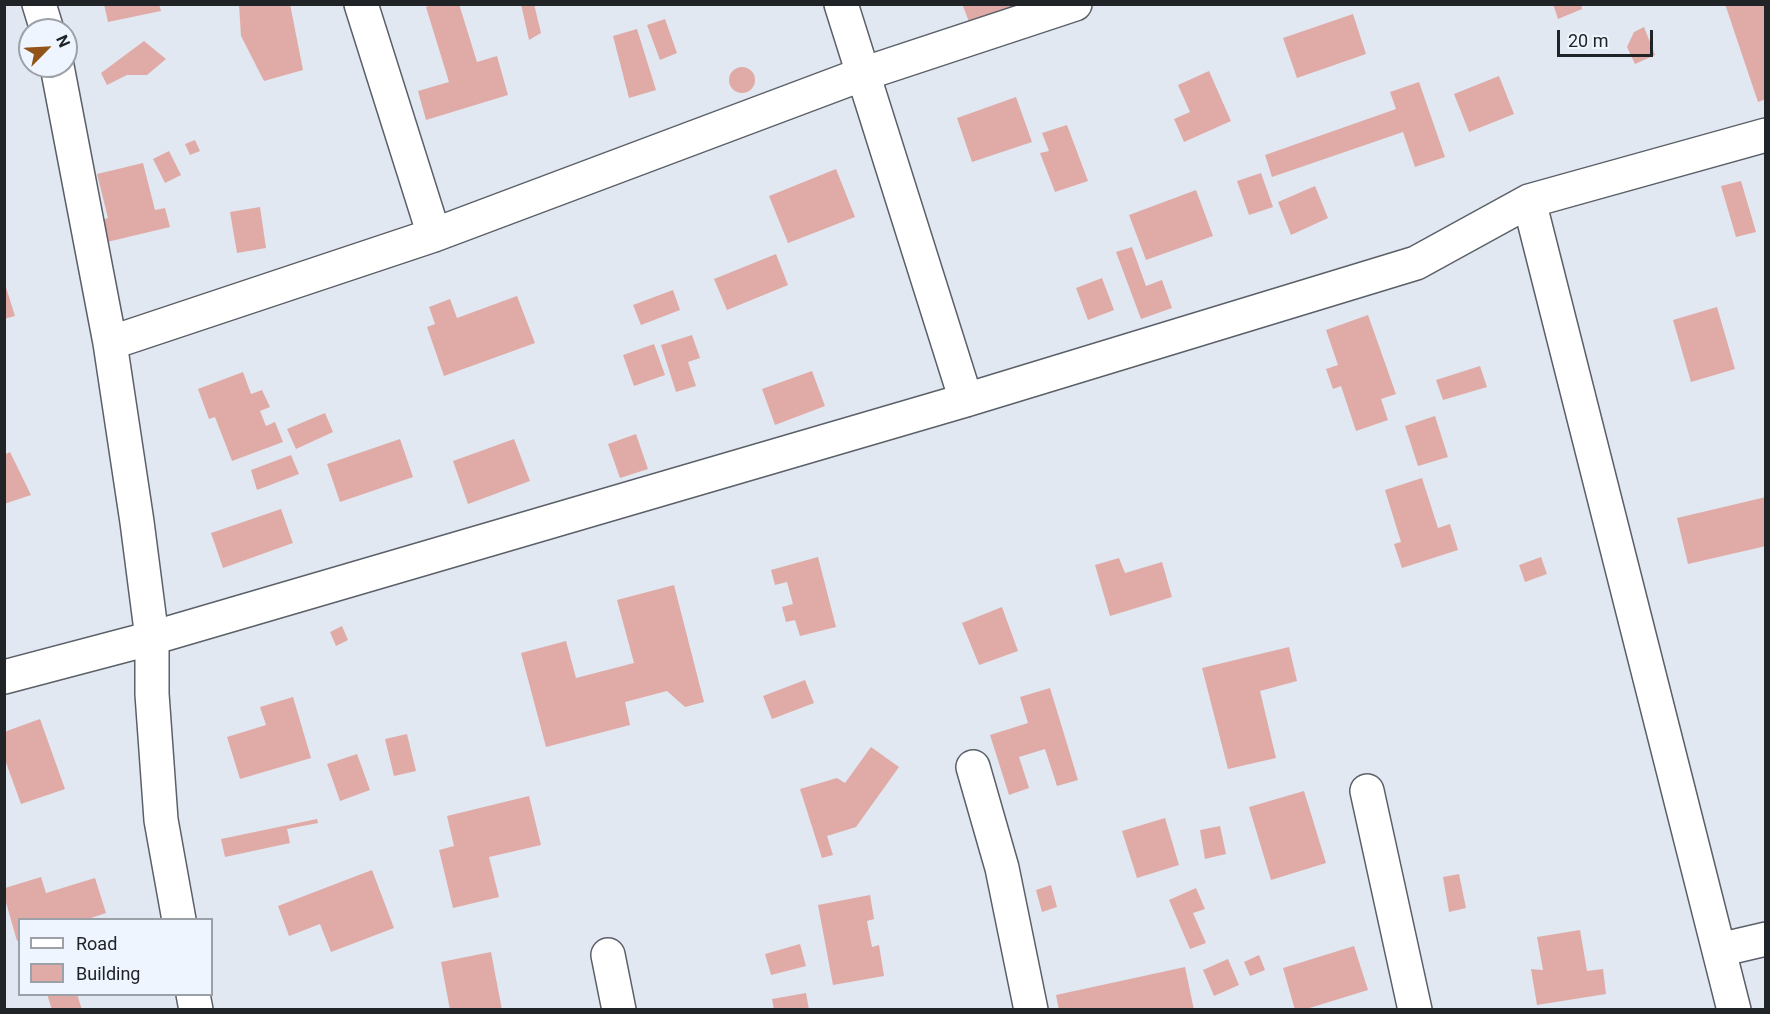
<!DOCTYPE html>
<html>
<head>
<meta charset="utf-8">
<style>
  body { margin:0 }
  #map { position:relative; width:1770px; height:1014px; overflow:hidden; background:#e1e8f1; font-family:Roboto,sans-serif }
  canvas { display:block }
  .frame { position:absolute; inset:0; border:6px solid #212427; pointer-events:none }
  .legend { position:absolute; left:18px; top:918px; width:195px; height:78px; box-sizing:border-box; background:#eef5fe; border:2px solid #9ca1a8; margin:0; padding:8px 10px; list-style:none; font-size:18px; color:#212427 }
  .legend li { display:flex; align-items:center; gap:12px; height:30px }
  .legend b { width:30px; border:2px solid #9ca1a8 }
  .north { position:absolute; left:18px; top:18px; width:60px; height:60px; box-sizing:border-box; background:#eef5fe; border:2px solid #9ca1a8; border-radius:50%; rotate:66deg; font-size:16px; font-weight:700; line-height:24px; text-align:center; color:#212427 }
  .north::after { content:''; display:block; margin:auto; width:21px; height:27px; background:#915318; clip-path:polygon(50% 0,100% 100%,50% 72%,0 100%) }
  .scale { position:absolute; left:1557px; top:30px; width:96px; height:27px; box-sizing:border-box; border:3px solid #212427; border-top:0; padding-left:8px; font-size:18px; line-height:21px; white-space:nowrap; color:#212427; -webkit-text-stroke:4px #eef5fe; paint-order:stroke }
</style>
</head>
<body>
<div id="map">
<canvas width="1770" height="1014"></canvas>
<div class="frame"></div>
<ul class="legend">
<li><b style="height:8px;background:#fff"></b>Road</li>
<li><b style="height:16px;background:#e0aba7"></b>Building</li>
</ul>
<div class="north">N</div>
<div class="scale">20 m</div>
</div>
<script>
const ctx = document.querySelector('canvas').getContext('2d');
ctx.lineJoin = 'round';
function paint(path, color) {
  ctx.fillStyle = color;
  ctx.fill(path, 'evenodd');
}
function poly(rows) {
  const path = new Path2D();
  for (const r of rows) {
    if (r.length === 3) {
      path.moveTo(r[0] + r[2], r[1]);
      path.arc(r[0], r[1], r[2], 0, 2 * Math.PI);
      continue;
    }
    path.moveTo(r[0], r[1]);
    for (let i = 2; i < r.length; i += 2) path.lineTo(r[i], r[i + 1]);
  }
  return path;
}
function strokePath(path, color, width, dash) {
  ctx.strokeStyle = color;
  ctx.lineWidth = width;
  ctx.lineCap = dash ? 'butt' : 'round';
  ctx.setLineDash(dash || []);
  ctx.stroke(path);
}
const building = poly([
  [104,4,159,4,161,11,108,22],
  [239,4,290,4,303,70,264,81,241,36],
  [434,4,459,4,477,62,497,56,508,95,426,120,418,91,449,82,426,7],
  [521,4,534,4,541,33,529,40],
  [966,4,1022,4,971,27,963,6],
  [1553,4,1581,4,1582,9,1558,19],
  [1725,4,1766,4,1766,99,1758,102],
  [1353,14,1366,54,1297,78,1283,38],
  [665,19,677,53,660,60,647,25],
  [1644,27,1655,55,1635,64,1627,47,1634,32],
  [637,29,656,90,629,98,613,36],
  [144,41,166,59,147,75,127,75,107,85,101,73],
  [742,80,13],
  [1209,71,1231,121,1184,142,1174,119,1190,112,1178,85],
  [1499,76,1514,114,1469,132,1454,94],
  [1419,82,1445,157,1415,167,1403,132,1272,177,1265,155,1396,109,1390,92],
  [1016,97,1032,142,972,162,957,118],
  [1067,125,1088,181,1055,192,1040,153,1049,151,1042,133],
  [195,140,200,151,190,155,185,144],
  [169,151,181,175,165,183,153,159],
  [143,163,155,210,165,208,170,227,107,242,102,220,108,218,97,174],
  [836,169,855,217,788,243,769,196],
  [1261,173,1273,207,1249,215,1237,181],
  [1741,181,1756,232,1736,237,1721,186],
  [1315,186,1328,218,1291,235,1278,202],
  [1196,190,1213,236,1146,260,1129,215],
  [260,207,266,248,237,253,230,212],
  [1132,247,1146,286,1162,280,1172,308,1141,319,1116,252],
  [776,254,788,285,727,310,714,279],
  [1102,278,1114,310,1088,320,1076,288],
  [4,281,15,316,4,319],
  [673,290,680,310,641,325,633,305],
  [517,296,535,343,444,376,427,327,435,324,429,307,450,299,457,318],
  [1717,307,1735,369,1691,382,1673,320],
  [1368,315,1396,394,1381,399,1388,420,1356,431,1341,386,1333,389,1326,369,1338,365,1326,330],
  [692,335,700,358,688,362,696,386,676,392,661,345],
  [654,344,665,375,634,386,623,355],
  [1480,366,1487,387,1443,400,1436,380],
  [812,371,825,406,775,425,762,389],
  [243,372,251,394,262,390,270,407,260,411,266,426,275,422,283,442,232,461,215,417,209,419,198,389],
  [325,413,333,432,296,449,287,429],
  [1435,416,1448,457,1418,466,1405,426],
  [636,434,648,469,620,478,608,444],
  [400,439,413,477,340,502,327,464],
  [514,439,530,481,468,504,453,461],
  [10,452,31,495,4,504,4,455],
  [291,455,299,474,257,490,251,470],
  [1422,478,1438,528,1450,524,1458,550,1402,568,1394,544,1401,542,1385,490],
  [1766,497,1766,546,1688,564,1677,518],
  [281,509,293,543,223,568,211,533],
  [818,557,836,627,800,636,795,620,786,622,782,607,793,604,787,582,775,585,771,570],
  [1541,557,1547,574,1525,582,1519,565],
  [1119,558,1125,573,1162,562,1172,597,1110,616,1095,565],
  [674,585,704,702,685,707,667,691,625,702,630,725,546,747,521,653,566,641,576,678,634,663,617,600],
  [1002,607,1018,651,979,665,962,623],
  [342,626,348,640,336,646,330,632],
  [1289,647,1297,681,1260,691,1276,758,1228,769,1202,668],
  [805,680,814,703,772,719,763,696],
  [1050,688,1078,780,1057,786,1045,749,1019,757,1029,788,1009,795,990,735,1028,723,1020,697],
  [293,697,311,758,240,779,227,737,266,725,260,707],
  [40,719,65,789,21,804,4,757,4,732],
  [407,734,416,771,394,776,385,739],
  [871,747,899,767,856,827,827,836,833,855,822,858,800,789,837,778,845,783],
  [357,754,370,790,340,801,327,764],
  [1304,791,1326,863,1271,880,1249,807],
  [529,796,541,845,489,857,499,897,453,908,439,850,454,846,447,816],
  [1165,818,1179,865,1137,878,1122,831],
  [317,819,318,823,287,829,290,843,225,857,221,839],
  [1220,826,1226,854,1205,859,1200,830],
  [372,870,394,928,331,952,320,924,289,936,278,906],
  [1459,874,1466,908,1449,912,1443,877],
  [41,877,46,893,95,878,106,913,85,920,20,920,20,940,17,941,5,899,5,888],
  [1051,885,1057,907,1042,912,1036,890],
  [1196,888,1205,909,1193,913,1206,943,1190,949,1169,900],
  [870,895,874,919,867,921,872,947,879,945,884,976,833,985,818,905],
  [1580,930,1587,971,1603,969,1606,994,1537,1005,1531,969,1543,970,1537,937],
  [800,944,806,966,771,975,765,954],
  [1354,946,1368,990,1303,1010,1295,1010,1283,968],
  [491,952,502,1010,450,1010,441,962],
  [1259,955,1265,970,1250,976,1244,962],
  [1228,959,1239,985,1214,996,1203,970],
  [1185,967,1194,1010,1059,1010,1056,995],
  [806,993,809,1010,774,1010,772,999],
  [47,994,77,994,82,1010,52,1010]
]);
const minor = poly([
  [39,4,47,30],
  [361,4,434,235],
  [841,4,966,400],
  [57,66,110,343,137,522,152,638,152,694,161,820,179,920],
  [1529,201,1734,1010],
  [110,343,434,235,863,74,1075,4],
  [4,677,152,638,966,400,1416,263,1529,201,1766,135],
  [973,767,1002,868,1031,1010],
  [1367,791,1415,1010],
  [1719,950,1766,939],
  [608,955,619,1010],
  [193,994,196,1010]
]);
paint(building, '#e0aba7');
strokePath(minor, '#5b6068', 36);
strokePath(minor, '#fff', 33);
</script>
</body>
</html>
